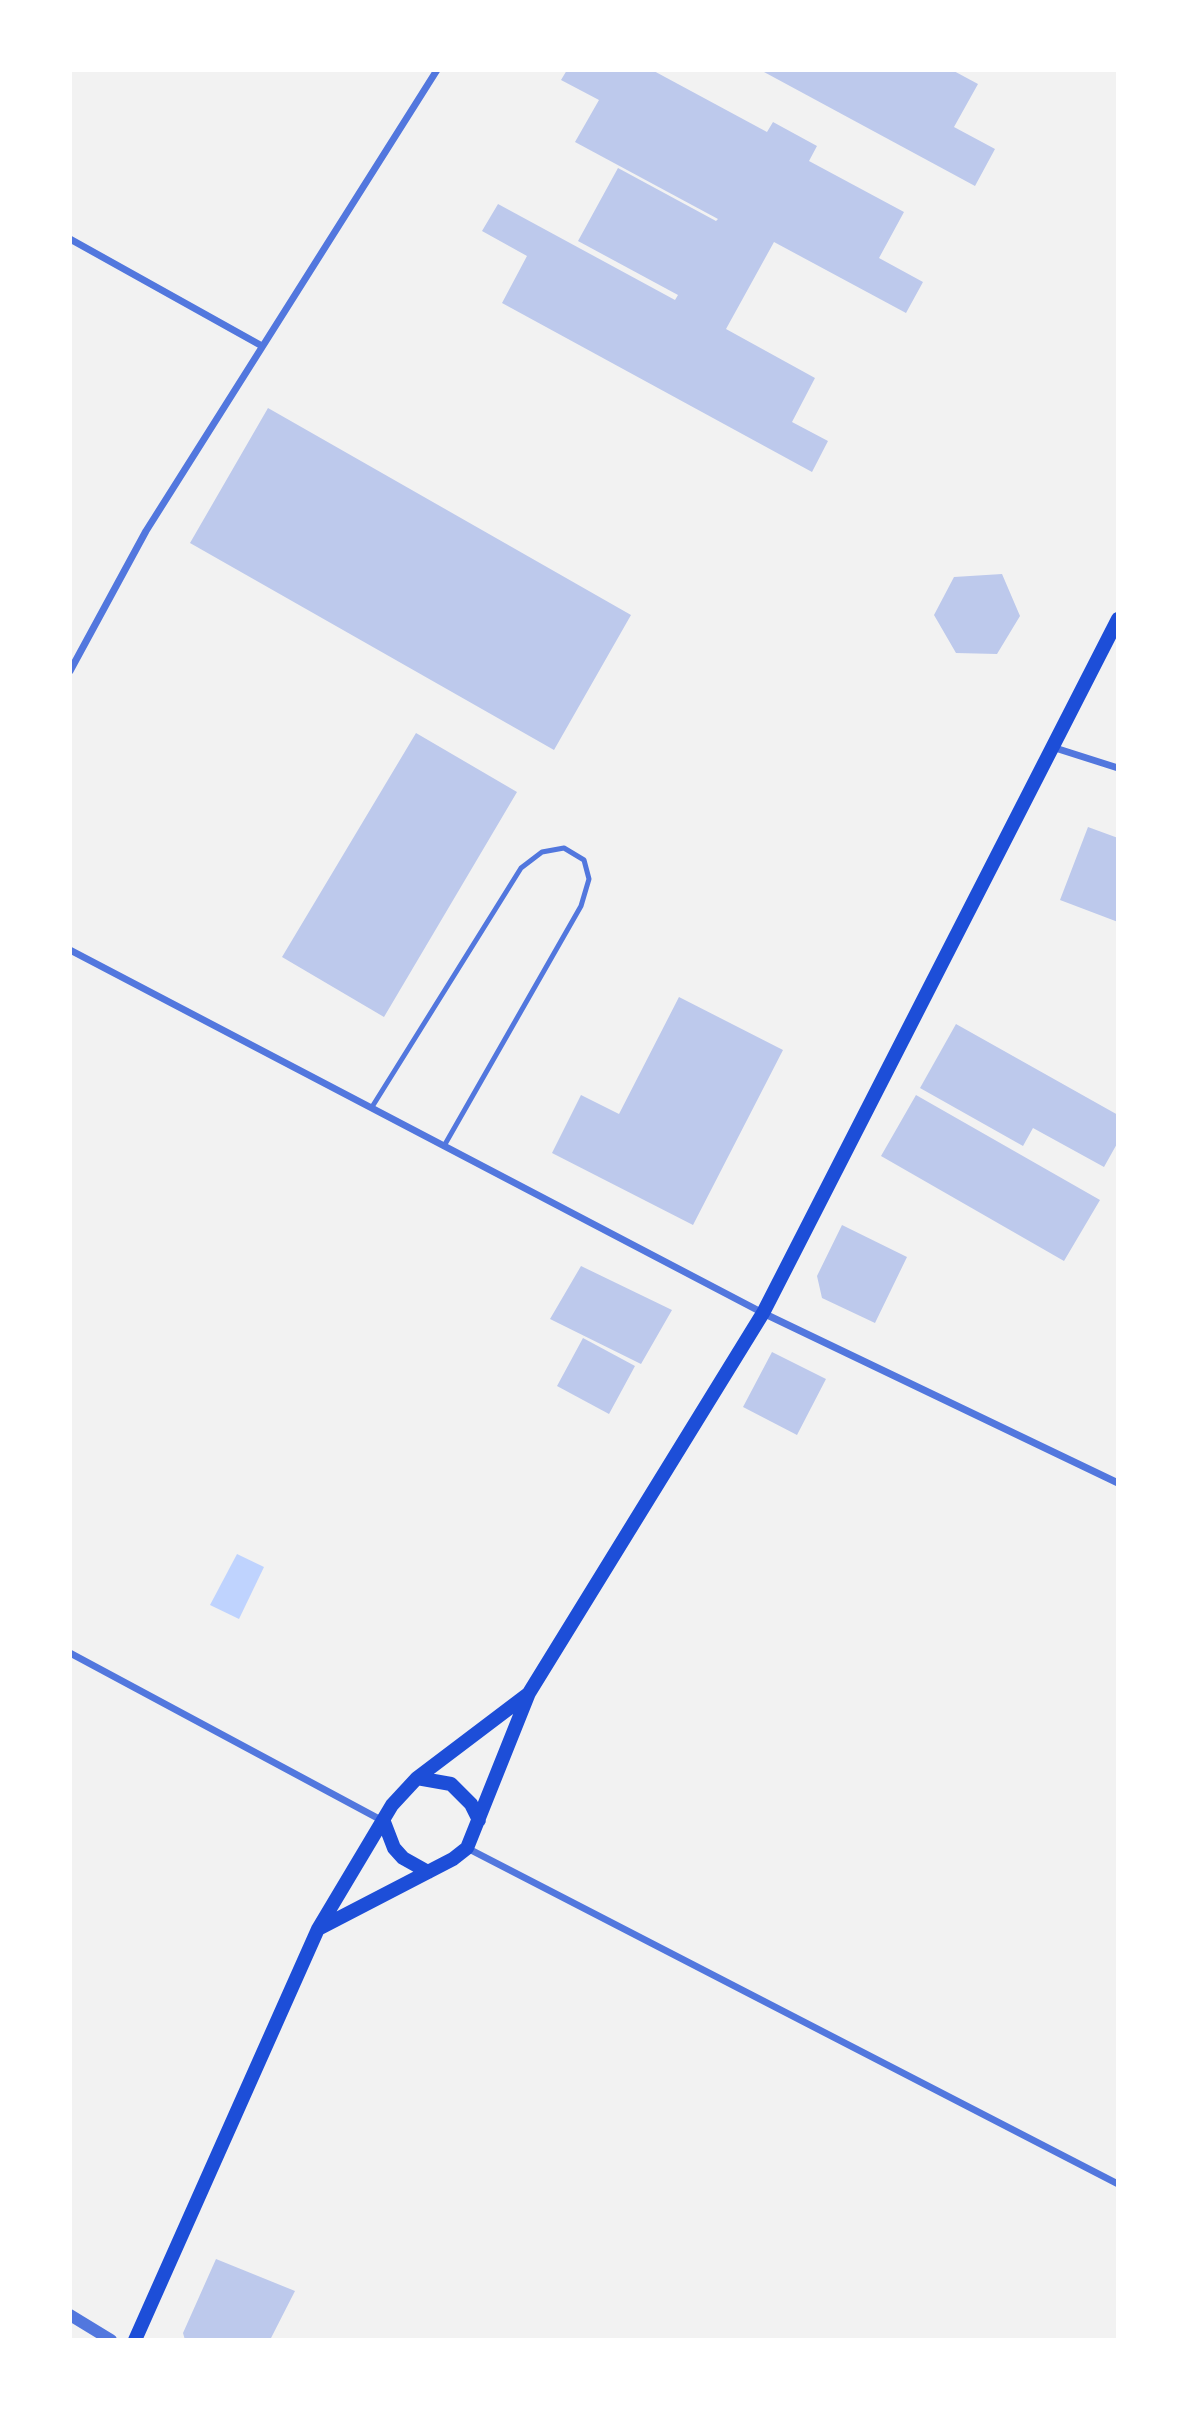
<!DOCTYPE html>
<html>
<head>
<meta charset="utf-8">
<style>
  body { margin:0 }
  #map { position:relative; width:1188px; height:2410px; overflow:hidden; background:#f2f2f2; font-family:"Titillium Web",sans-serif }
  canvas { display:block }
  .frame { position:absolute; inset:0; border:72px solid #fff; pointer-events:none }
</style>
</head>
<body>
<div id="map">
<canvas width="1188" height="2410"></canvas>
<div class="frame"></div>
</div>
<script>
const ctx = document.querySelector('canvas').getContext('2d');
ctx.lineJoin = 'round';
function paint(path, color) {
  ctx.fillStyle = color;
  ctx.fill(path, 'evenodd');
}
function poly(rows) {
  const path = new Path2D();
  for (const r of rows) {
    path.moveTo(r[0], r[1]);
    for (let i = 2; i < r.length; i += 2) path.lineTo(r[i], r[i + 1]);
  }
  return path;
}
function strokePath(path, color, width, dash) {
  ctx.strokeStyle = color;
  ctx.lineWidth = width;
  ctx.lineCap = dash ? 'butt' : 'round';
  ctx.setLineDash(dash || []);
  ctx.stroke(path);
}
const water = poly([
  [237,1554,264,1567,239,1619,210,1605]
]);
const building = poly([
  [567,70,652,70,767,132,773,122,817,146,809,161,904,212,879,258,923,282,906,313,774,242,726,329,815,378,792,422,828,441,812,472,502,303,527,256,482,231,498,204,675,300,678,295,578,241,618,168,716,221,718,219,575,142,599,100,561,80],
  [765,70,952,70,978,84,954,127,995,149,975,186,764,72],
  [268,408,631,615,554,750,190,543],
  [1002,574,1020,616,997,654,956,653,934,615,954,577],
  [416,733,517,792,384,1017,282,957],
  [1088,827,1118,838,1118,922,1060,900],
  [679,997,783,1050,693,1225,552,1153,581,1095,619,1114],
  [956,1024,1118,1115,1118,1142,1104,1167,1033,1128,1023,1146,920,1088],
  [916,1095,1100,1200,1064,1261,881,1156],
  [842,1225,907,1257,875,1323,822,1298,817,1276],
  [581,1266,672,1310,641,1364,550,1319],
  [583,1338,635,1366,609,1414,557,1386],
  [772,1352,826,1379,797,1435,743,1407],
  [216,2259,295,2291,270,2340,185,2340,183,2333]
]);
const service = poly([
  [372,1107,521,868,542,852,564,848,584,860,589,879,581,906,444,1146]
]);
const minor = poly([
  [70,239,262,346],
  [70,671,146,531,437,70],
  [1052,747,1118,768],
  [70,950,763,1313,1118,1483],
  [70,1653,383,1821],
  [467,1848,1118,2184]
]);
const tertiary = poly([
  [70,2315,111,2340]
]);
const secondary = poly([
  [417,1778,451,1784,471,1804,479,1820],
  [384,1822,394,1848,403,1858,428,1872],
  [318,1929,453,1859,467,1848,529,1693,763,1313,1118,619],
  [135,2340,318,1929,392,1805,417,1778,528,1694]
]);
paint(water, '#bfd3fe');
paint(building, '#bdc9ec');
strokePath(service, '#5277de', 5);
strokePath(minor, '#5277de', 7);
strokePath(tertiary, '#5277de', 12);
strokePath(secondary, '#1d4ed8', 14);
</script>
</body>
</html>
